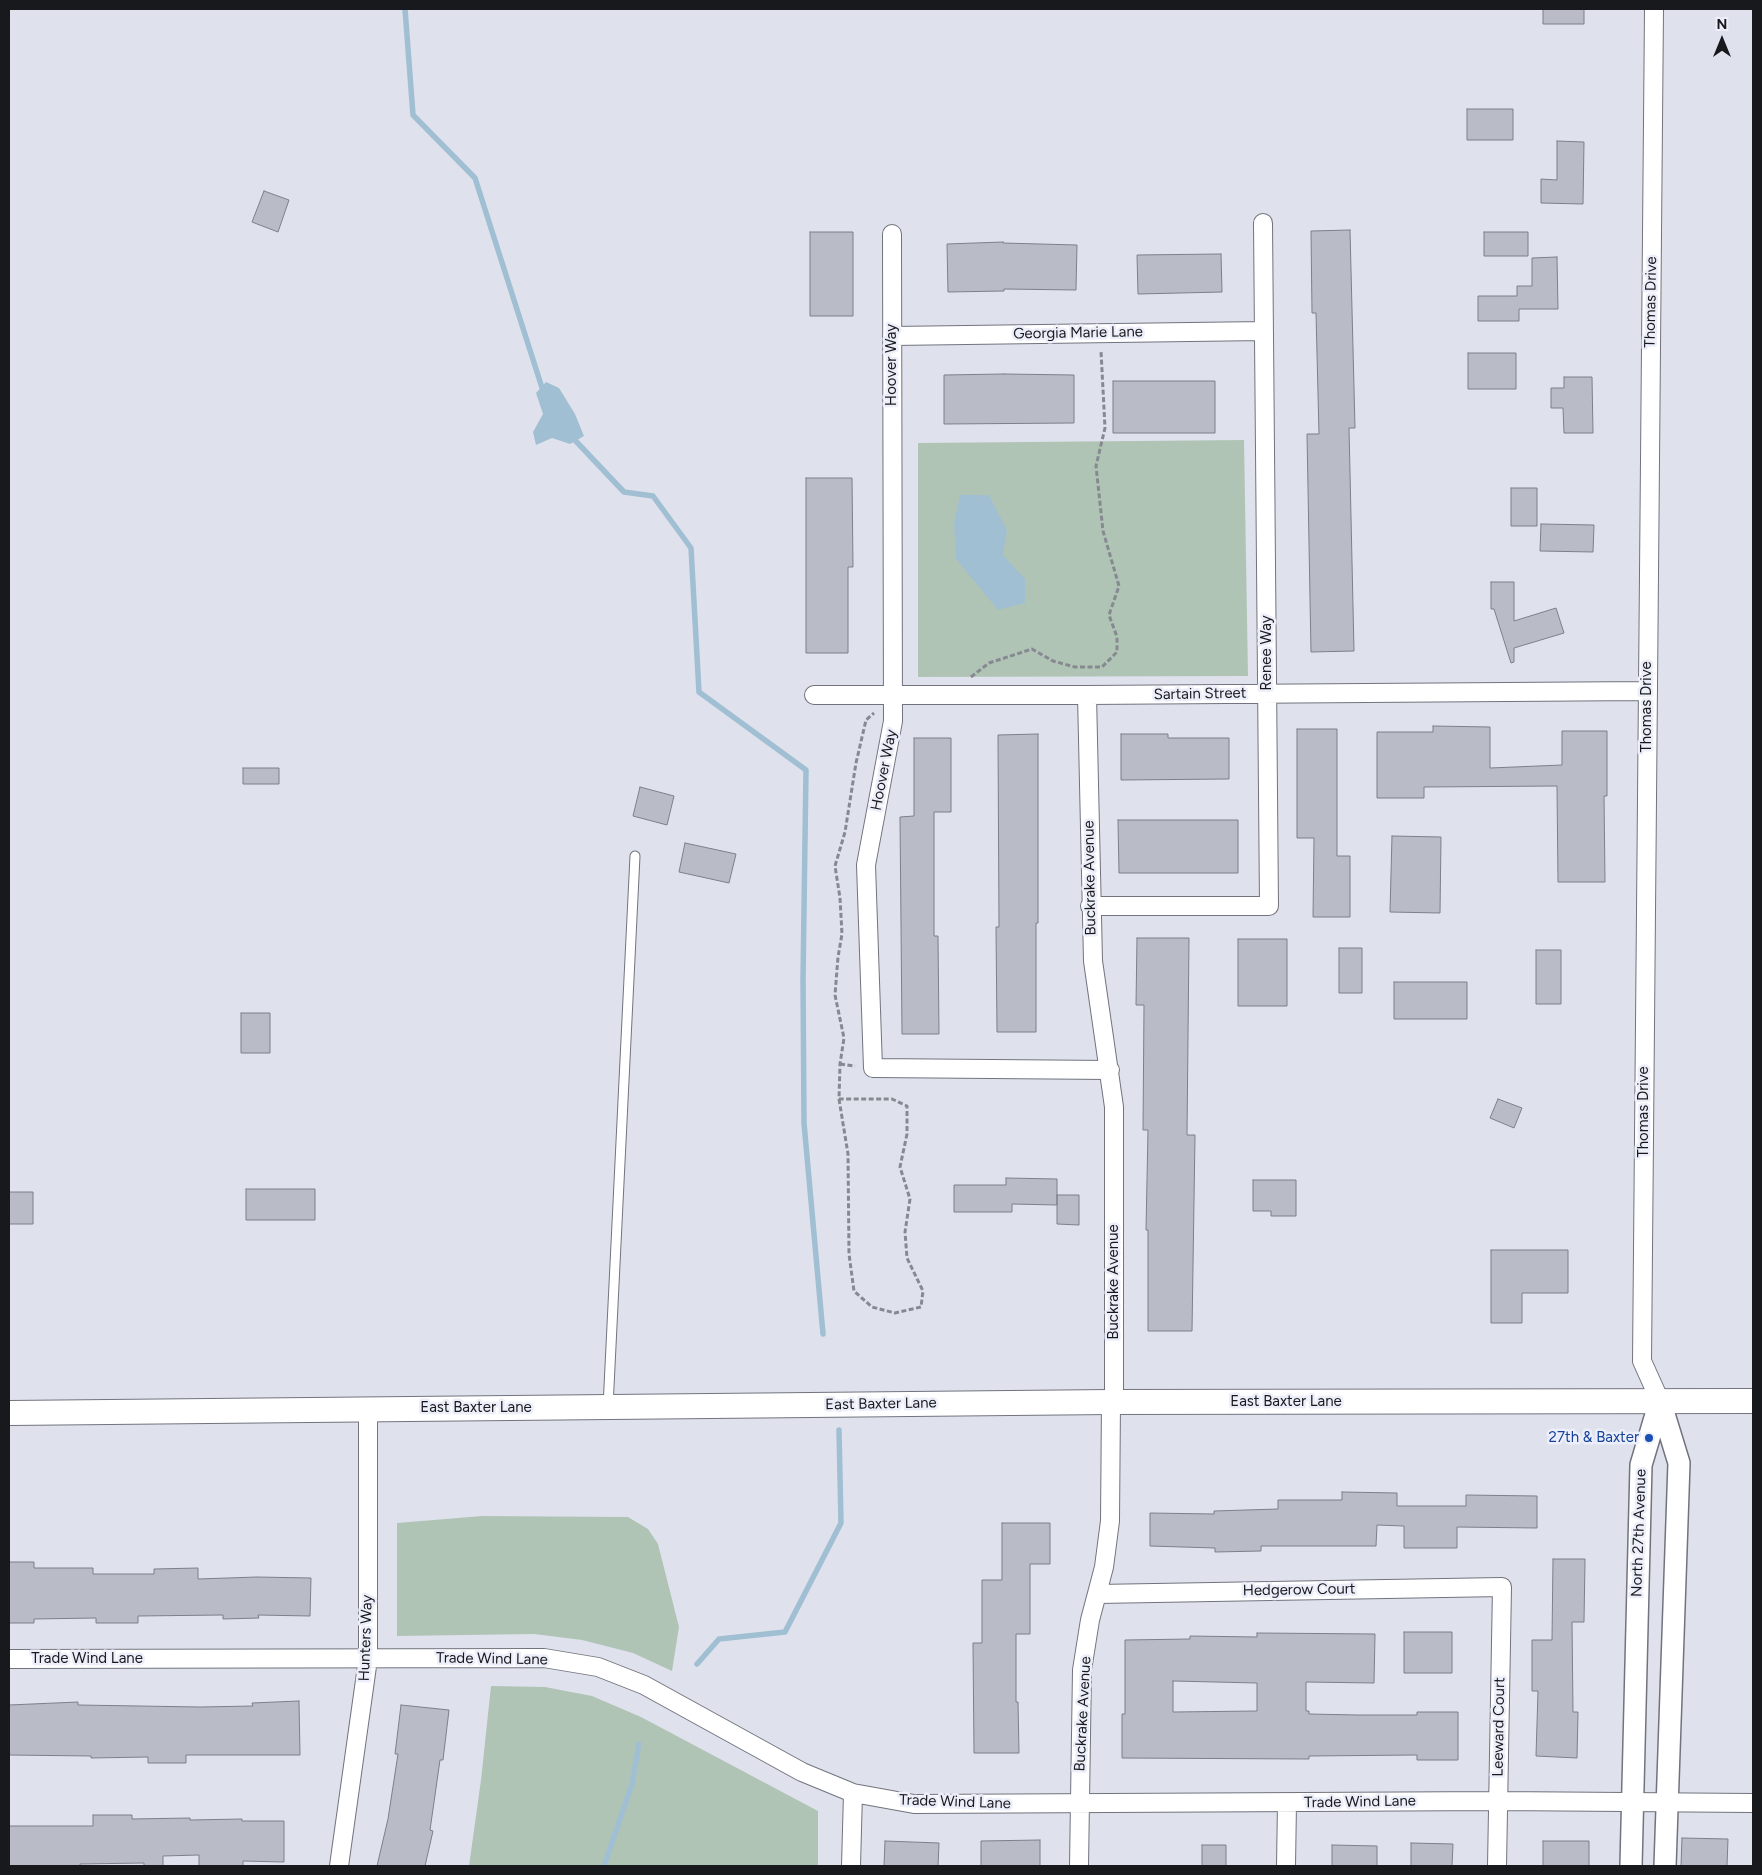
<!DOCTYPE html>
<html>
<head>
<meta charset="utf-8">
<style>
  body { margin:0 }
  #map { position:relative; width:1762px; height:1875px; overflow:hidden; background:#dfe2ed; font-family:Figtree,sans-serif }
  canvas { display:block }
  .frame { position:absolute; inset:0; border:10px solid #18191c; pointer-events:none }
  .north { position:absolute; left:1697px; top:15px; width:50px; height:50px; -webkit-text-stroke:4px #eceffa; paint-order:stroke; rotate:0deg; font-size:14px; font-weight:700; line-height:20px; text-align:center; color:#18191c }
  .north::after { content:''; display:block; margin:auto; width:18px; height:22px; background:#18191c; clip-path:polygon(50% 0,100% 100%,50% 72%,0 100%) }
</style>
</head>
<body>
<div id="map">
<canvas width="1762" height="1875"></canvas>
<div class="frame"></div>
<div class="north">N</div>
</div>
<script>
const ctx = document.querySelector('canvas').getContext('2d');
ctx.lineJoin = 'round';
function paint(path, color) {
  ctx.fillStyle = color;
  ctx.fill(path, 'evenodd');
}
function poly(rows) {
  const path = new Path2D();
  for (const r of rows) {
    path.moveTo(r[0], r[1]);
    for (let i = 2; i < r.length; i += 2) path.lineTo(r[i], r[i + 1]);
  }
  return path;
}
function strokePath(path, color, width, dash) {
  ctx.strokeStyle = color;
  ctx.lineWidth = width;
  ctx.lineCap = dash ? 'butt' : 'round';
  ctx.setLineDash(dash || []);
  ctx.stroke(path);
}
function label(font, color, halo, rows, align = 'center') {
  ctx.font = font + ' Figtree,sans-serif';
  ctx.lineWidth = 5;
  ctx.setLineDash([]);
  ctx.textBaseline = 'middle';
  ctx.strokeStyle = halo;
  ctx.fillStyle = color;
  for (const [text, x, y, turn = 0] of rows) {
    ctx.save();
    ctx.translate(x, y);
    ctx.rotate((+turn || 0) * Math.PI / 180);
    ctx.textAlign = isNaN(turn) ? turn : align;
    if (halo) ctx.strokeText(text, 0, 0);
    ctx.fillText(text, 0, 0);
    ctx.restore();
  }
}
const green = poly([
  [1244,440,1248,676,918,677,918,443],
  [482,1516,628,1517,648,1529,658,1544,679,1627,672,1671,633,1653,582,1640,534,1634,397,1636,397,1523],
  [491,1686,545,1687,592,1696,641,1717,818,1811,818,1866,469,1866,481,1780]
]);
const water = poly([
  [546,382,559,388,575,414,584,436,570,444,552,438,536,445,533,432,543,414,536,393],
  [960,495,989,495,1007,530,1003,555,1025,579,1025,603,998,610,956,559,954,523]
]);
const stream = poly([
  [405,9,413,115,475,178,544,394],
  [571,436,624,492,653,496,691,548,699,692,806,770,803,980,804,1123,823,1334],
  [697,1664,719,1639,785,1632,841,1523,839,1430],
  [604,1866,632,1784,639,1744]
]);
const building = poly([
  [1543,9,1584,9,1584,24,1543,24,1543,9],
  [1467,109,1513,109,1513,140,1467,140,1467,109],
  [1557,141,1584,142,1583,204,1541,203,1541,179,1557,180,1557,141],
  [264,191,289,200,278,232,252,222,264,191],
  [1350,230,1355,428,1349,428,1354,651,1311,652,1307,434,1319,434,1316,313,1312,313,1311,231,1350,230],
  [810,232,853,232,853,316,810,316,810,232],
  [1484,232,1528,232,1528,256,1484,256,1484,232],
  [1003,242,1003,243,1077,245,1076,290,1004,289,1004,291,948,292,947,244,1003,242],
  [1221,254,1222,292,1138,294,1137,255,1221,254],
  [1557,257,1558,309,1519,309,1519,321,1478,321,1478,296,1517,296,1517,286,1532,286,1532,258,1557,257],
  [1468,353,1516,353,1516,389,1468,389,1468,353],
  [1004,374,1074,375,1074,423,944,424,944,375,1004,374],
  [1564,377,1592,377,1593,433,1564,433,1563,408,1551,408,1551,388,1564,388,1564,377],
  [1113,381,1215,381,1215,433,1113,433,1113,381],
  [806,478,852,478,853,567,848,567,848,653,806,653,806,478],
  [1511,488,1537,488,1537,526,1511,526,1511,488],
  [1541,524,1594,525,1593,552,1540,551,1541,524],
  [1491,582,1514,582,1514,621,1556,608,1564,633,1514,648,1514,662,1511,663,1494,609,1491,609,1491,582],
  [1433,726,1490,727,1490,768,1562,765,1562,731,1607,731,1607,796,1604,796,1605,882,1558,882,1557,786,1424,787,1424,798,1377,798,1377,732,1433,732,1433,726],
  [1297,729,1337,729,1337,856,1350,856,1350,917,1313,917,1314,838,1297,838,1297,729],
  [1038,734,1038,923,1036,923,1036,1032,997,1032,996,927,999,927,998,735,1038,734],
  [1121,734,1168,734,1168,738,1229,738,1229,779,1121,780,1121,734],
  [914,738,951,738,951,812,934,812,934,936,938,936,939,1034,902,1034,900,817,914,816,914,738],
  [243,768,279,768,279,784,243,784,243,768],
  [640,787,674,796,667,825,633,816,640,787],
  [1118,820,1238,820,1238,873,1119,873,1118,820],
  [1392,836,1441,837,1440,913,1390,912,1392,836],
  [685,843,736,854,729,883,679,872,685,843],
  [1137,938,1189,938,1187,1135,1195,1135,1192,1331,1148,1331,1148,1230,1146,1230,1148,1130,1143,1130,1144,1005,1136,1005,1137,938],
  [1238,939,1287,939,1287,1006,1238,1006,1238,939],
  [1339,948,1362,948,1362,993,1339,993,1339,948],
  [1536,950,1561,950,1561,1004,1536,1004,1536,950],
  [1394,982,1467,982,1467,1019,1394,1019,1394,982],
  [241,1013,270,1013,270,1053,241,1053,241,1013],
  [1498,1099,1522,1108,1514,1128,1490,1118,1498,1099],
  [1006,1178,1057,1179,1057,1205,1012,1204,1012,1212,954,1212,954,1185,1006,1185,1006,1178],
  [1253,1180,1296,1180,1296,1216,1271,1216,1271,1211,1253,1211,1253,1180],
  [246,1189,315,1189,315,1220,246,1220,246,1189],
  [9,1192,33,1192,33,1224,9,1224,9,1192],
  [1057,1195,1079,1195,1079,1225,1057,1224,1057,1195],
  [1491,1250,1568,1250,1568,1293,1522,1293,1522,1323,1491,1323,1491,1250],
  [1342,1492,1397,1493,1397,1506,1466,1506,1466,1495,1537,1496,1537,1528,1457,1527,1457,1548,1404,1548,1404,1526,1377,1525,1376,1546,1261,1546,1261,1551,1215,1552,1215,1548,1150,1546,1150,1513,1214,1514,1214,1511,1278,1509,1278,1500,1342,1500,1342,1492],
  [1002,1523,1050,1523,1050,1564,1030,1564,1030,1634,1016,1634,1016,1702,1018,1702,1019,1753,974,1753,973,1643,982,1643,982,1580,1002,1580,1002,1523],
  [1553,1559,1585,1559,1584,1622,1572,1622,1573,1712,1578,1712,1577,1758,1536,1756,1538,1691,1532,1691,1532,1640,1552,1640,1553,1559],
  [9,1562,34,1562,34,1568,93,1568,93,1574,154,1574,154,1569,198,1568,198,1579,257,1577,311,1578,310,1616,258,1615,259,1618,223,1619,223,1615,138,1616,138,1623,96,1623,96,1618,34,1619,34,1623,9,1623,9,1562],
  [1404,1632,1452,1632,1452,1673,1404,1673,1404,1632],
  [1257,1633,1375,1634,1374,1683,1306,1682,1306,1711,1309,1711,1309,1714,1357,1715,1417,1715,1417,1712,1458,1712,1458,1760,1417,1760,1417,1755,1309,1756,1309,1759,1122,1758,1122,1714,1125,1714,1125,1640,1190,1639,1190,1636,1257,1637,1257,1633],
  [1173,1681,1257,1683,1257,1711,1173,1712,1173,1681],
  [299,1701,300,1755,186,1755,186,1763,148,1763,148,1757,91,1758,91,1756,9,1755,9,1705,78,1702,78,1705,200,1707,253,1706,252,1703,299,1701],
  [401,1705,449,1710,443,1760,440,1760,430,1830,433,1831,425,1866,377,1866,388,1819,398,1754,395,1754,401,1705],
  [93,1815,132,1815,132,1819,190,1818,190,1820,242,1819,242,1821,284,1821,284,1862,243,1861,243,1866,199,1866,199,1855,163,1856,163,1866,144,1866,144,1863,80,1864,80,1866,9,1866,9,1826,93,1826,93,1815],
  [1682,1838,1728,1839,1727,1866,1681,1866,1682,1838],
  [1040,1840,1040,1866,981,1866,981,1841,1040,1840],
  [885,1841,939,1843,938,1866,884,1866,885,1841],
  [1543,1841,1589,1841,1589,1866,1543,1866,1543,1841],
  [1411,1843,1453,1844,1452,1866,1411,1866,1411,1843],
  [1202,1845,1226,1845,1226,1866,1202,1866,1202,1845],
  [1332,1845,1377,1846,1377,1866,1332,1866,1332,1845]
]);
const path = poly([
  [971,677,989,663,1032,649,1053,661,1075,667,1102,667,1117,652,1117,637,1109,615,1119,586,1103,531,1096,466,1105,428,1101,351],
  [840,1064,855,1066],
  [839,1099,848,1154,849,1254,854,1291,872,1307,895,1313,921,1307,923,1291,907,1258,905,1232,910,1199,900,1167,907,1134,907,1106,892,1099,839,1099,840,1064,844,1038,835,995,838,957,842,934,840,898,835,866,845,832,856,763,866,720,874,713]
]);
const service = poly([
  [608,1407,635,856]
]);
const minor = poly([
  [1654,9,1642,1361,1660,1401],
  [892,234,893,721,866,865,873,1068,1110,1070],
  [892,336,1264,331],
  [814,695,1087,695,1647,691],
  [1090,906,1269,906,1263,223],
  [1097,1594,1502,1587,1497,1866],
  [9,1659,544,1658,598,1667,644,1685,802,1772,853,1793,914,1804,1498,1801,1753,1803],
  [339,1866,368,1659,368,1408],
  [851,1866,853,1793],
  [1079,1866,1082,1670,1090,1620,1104,1567,1110,1521,1111,1402,1114,1396,1114,1107,1093,961,1087,695],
  [1286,1866,1287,1803]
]);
const tertiary = poly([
  [1660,1401,1679,1463,1665,1866],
  [1631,1866,1641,1465,1660,1401]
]);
const secondary = poly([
  [9,1413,1111,1402,1753,1401]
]);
const markers = [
  [1649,1438,5,"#1a4fb4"]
];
const streetNames = [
  ["Thomas Drive",1651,302,-89],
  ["Georgia Marie Lane",1078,333,-1],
  ["Hoover Way",892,365,-90],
  ["Renee Way",1267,653,-90],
  ["Sartain Street",1200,694,-1],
  ["Thomas Drive",1647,707,-90],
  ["Hoover Way",884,770,-79],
  ["Buckrake Avenue",1090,878,-91],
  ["Thomas Drive",1644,1112,-90],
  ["Buckrake Avenue",1114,1282,-90],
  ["East Baxter Lane",1286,1402],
  ["East Baxter Lane",881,1404,-1],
  ["East Baxter Lane",476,1408],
  ["North 27th Avenue",1639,1533,-88],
  ["Hedgerow Court",1299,1590,-1],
  ["Hunters Way",366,1638,-88],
  ["Trade Wind Lane",87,1659],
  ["Trade Wind Lane",492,1659,1],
  ["Buckrake Avenue",1083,1714,-87],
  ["Leeward Court",1499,1727,-89],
  ["Trade Wind Lane",955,1802,2],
  ["Trade Wind Lane",1360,1802,-1]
];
const transitNames = [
  ["27th & Baxter",1639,1438]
];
paint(green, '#b0c4b6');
paint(water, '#a1bfd2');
strokePath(stream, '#a1bfd2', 5.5);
paint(building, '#b9bcc7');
strokePath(building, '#7d7f89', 1);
strokePath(service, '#71747e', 11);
strokePath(minor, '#71747e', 20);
strokePath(tertiary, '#71747e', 24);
strokePath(secondary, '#71747e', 26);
strokePath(path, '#878991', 3, [5, 2.5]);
strokePath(service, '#fff', 9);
strokePath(minor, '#fff', 18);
strokePath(tertiary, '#fff', 21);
strokePath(secondary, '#fff', 24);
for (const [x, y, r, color] of markers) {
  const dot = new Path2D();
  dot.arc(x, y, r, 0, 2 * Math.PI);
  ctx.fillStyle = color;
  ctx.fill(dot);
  strokePath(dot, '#eceffa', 2);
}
label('15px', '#18191c', '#eceffa', streetNames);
label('15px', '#164399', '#eceffa', transitNames, 'right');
</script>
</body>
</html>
